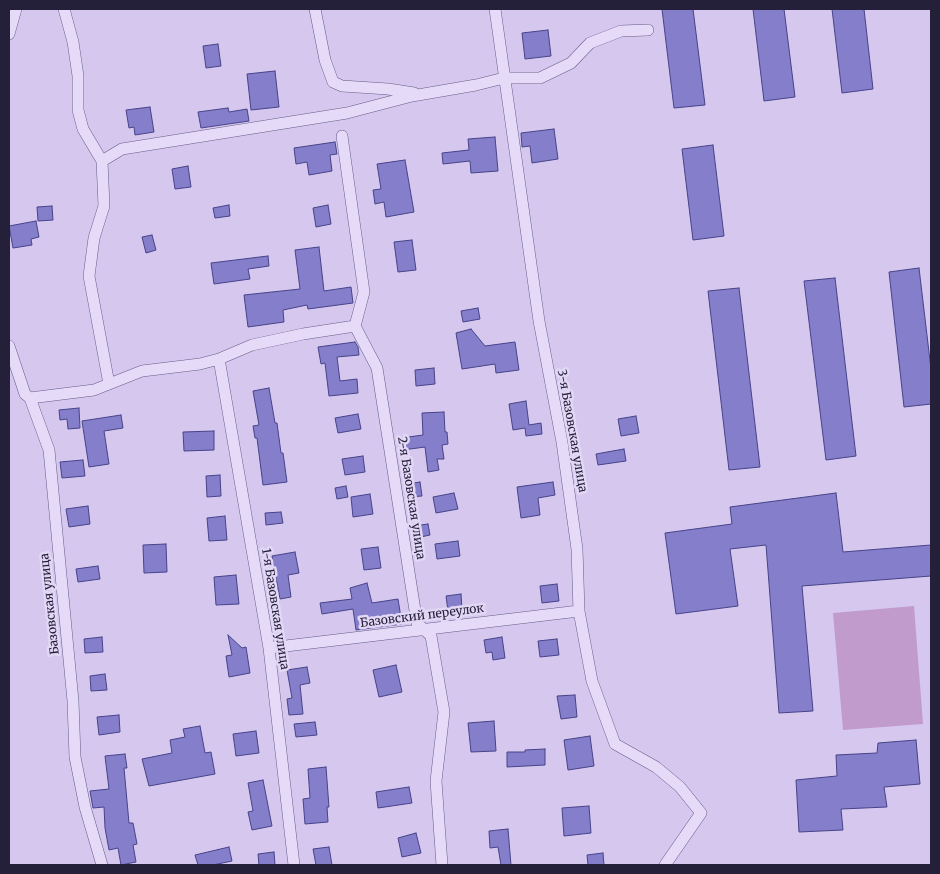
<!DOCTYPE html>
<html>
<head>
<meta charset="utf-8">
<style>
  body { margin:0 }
  #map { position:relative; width:940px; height:874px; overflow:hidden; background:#d5c7ee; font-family:Merriweather,serif }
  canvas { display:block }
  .frame { position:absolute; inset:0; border:10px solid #24203a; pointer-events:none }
</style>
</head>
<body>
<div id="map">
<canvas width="940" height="874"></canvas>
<div class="frame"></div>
</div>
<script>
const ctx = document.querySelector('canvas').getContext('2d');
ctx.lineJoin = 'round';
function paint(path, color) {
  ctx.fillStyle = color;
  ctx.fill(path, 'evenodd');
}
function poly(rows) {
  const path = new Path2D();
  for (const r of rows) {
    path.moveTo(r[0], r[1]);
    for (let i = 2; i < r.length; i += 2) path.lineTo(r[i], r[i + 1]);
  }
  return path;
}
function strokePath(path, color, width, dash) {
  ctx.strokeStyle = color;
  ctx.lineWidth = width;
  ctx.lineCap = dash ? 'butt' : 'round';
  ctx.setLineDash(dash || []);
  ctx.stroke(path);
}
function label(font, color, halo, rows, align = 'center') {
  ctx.font = font + ' Merriweather,serif';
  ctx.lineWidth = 5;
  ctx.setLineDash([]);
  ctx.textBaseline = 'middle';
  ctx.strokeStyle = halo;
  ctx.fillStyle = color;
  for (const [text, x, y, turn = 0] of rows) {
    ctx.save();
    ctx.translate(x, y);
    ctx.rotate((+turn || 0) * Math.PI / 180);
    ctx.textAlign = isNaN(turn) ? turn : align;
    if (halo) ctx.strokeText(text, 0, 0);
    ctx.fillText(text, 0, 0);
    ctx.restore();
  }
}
const green = poly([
  [914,606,923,724,843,730,833,613]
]);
const building = poly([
  [662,9,693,9,705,105,674,108,662,9],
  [753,9,784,9,795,97,764,101,753,9],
  [832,9,864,9,873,89,842,93,832,9],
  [548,30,551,56,525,59,522,33,548,30],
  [218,44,221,66,206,68,203,46,218,44],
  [275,71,279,107,251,110,247,74,275,71],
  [150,107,154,132,135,135,134,127,129,128,126,110,150,107],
  [228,108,229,112,247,109,249,121,201,128,198,112,228,108],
  [554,129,558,159,532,163,530,146,522,147,521,133,554,129],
  [495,137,498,171,471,173,470,161,443,164,442,153,469,150,468,139,495,137],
  [335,142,337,154,330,155,332,171,309,175,307,162,296,164,294,148,335,142],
  [713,145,724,236,693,240,682,149,713,145],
  [405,160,414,212,386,217,384,202,375,204,373,190,381,189,377,164,405,160],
  [188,166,191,187,175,189,172,169,188,166],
  [229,205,230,216,215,218,213,208,229,205],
  [328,205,331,224,316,227,313,208,328,205],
  [52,206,53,220,38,221,37,207,52,206],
  [36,221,39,237,31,239,32,245,13,248,9,226,36,221],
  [152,235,156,250,146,253,142,237,152,235],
  [412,240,416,270,398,272,394,242,412,240],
  [319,247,324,291,351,287,353,303,308,309,307,305,283,310,284,322,248,327,244,295,300,289,295,250,319,247],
  [268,256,269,266,248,269,250,279,214,284,211,263,268,256],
  [919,268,931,369,931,404,904,407,889,272,919,268],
  [835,278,856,456,826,460,804,281,835,278],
  [739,288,760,467,729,470,708,291,739,288],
  [478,308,480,319,463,322,461,311,478,308],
  [471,329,485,346,515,342,519,370,496,373,495,364,462,369,456,333,471,329],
  [355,342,358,347,359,355,337,357,340,381,357,379,358,393,329,396,325,363,321,364,318,347,355,342],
  [434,368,435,384,416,386,415,370,434,368],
  [269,388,275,423,277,423,281,453,283,453,287,482,263,485,257,438,255,438,253,426,259,425,253,391,269,388],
  [526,401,529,425,541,423,542,434,526,436,525,428,513,430,509,404,526,401],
  [79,408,80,428,68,429,67,419,60,420,59,410,79,408],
  [444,412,445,432,447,432,448,444,442,445,444,459,437,459,439,470,428,472,425,447,403,450,401,438,423,435,422,413,444,412],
  [358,414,361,429,338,433,335,418,358,414],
  [121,415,123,428,104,431,109,464,89,467,82,421,121,415],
  [636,416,639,433,621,436,618,419,636,416],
  [214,431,214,450,184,451,183,432,214,431],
  [624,449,626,461,598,465,596,454,624,449],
  [363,456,365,472,345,475,342,459,363,456],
  [83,460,85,476,62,478,60,462,83,460],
  [220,475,221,496,207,497,206,476,220,475],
  [420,482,422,496,408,497,407,484,420,482],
  [553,482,555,495,538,498,540,515,521,518,517,487,553,482],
  [346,486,348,497,337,499,335,488,346,486],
  [454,493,458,509,436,513,433,497,454,493],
  [836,493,843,552,931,545,931,576,802,586,813,711,779,713,766,545,730,549,738,606,676,614,665,533,732,524,730,507,836,493],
  [370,494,373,514,353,517,351,497,370,494],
  [88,506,90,524,69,527,66,509,88,506],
  [281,512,283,523,266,525,265,513,281,512],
  [225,516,227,540,209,541,207,518,225,516],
  [428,524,430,535,416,538,414,526,428,524],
  [458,541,460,556,437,559,435,544,458,541],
  [166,544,167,572,144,573,143,545,166,544],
  [378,547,381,568,364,570,361,549,378,547],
  [295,552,299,573,288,575,291,597,280,599,272,556,295,552],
  [98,566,100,579,78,582,76,569,98,566],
  [236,575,239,604,216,605,214,577,236,575],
  [367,583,372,603,398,599,402,624,356,630,353,609,322,614,320,603,352,599,350,588,367,583],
  [557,584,559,601,542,603,540,586,557,584],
  [461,594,462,610,448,611,446,596,461,594],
  [228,635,242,648,246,647,250,673,229,677,226,656,232,655,228,635],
  [102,637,103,652,85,653,84,639,102,637],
  [502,637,505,658,493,660,492,652,486,653,484,640,502,637],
  [557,639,559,655,540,657,538,641,557,639],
  [396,665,402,692,379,697,373,670,396,665],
  [307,667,310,683,300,685,303,714,289,715,287,699,292,698,287,670,307,667],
  [105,674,107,690,91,691,90,676,105,674],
  [575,695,577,717,561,719,557,696,575,695],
  [119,715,120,732,99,735,97,717,119,715],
  [494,721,496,751,471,752,468,723,494,721],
  [315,722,317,735,296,737,294,724,315,722],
  [200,726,205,753,211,752,215,774,149,786,142,759,172,753,170,740,185,737,183,729,200,726],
  [256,731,259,753,236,756,233,734,256,731],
  [590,736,594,766,568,770,564,740,590,736],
  [916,740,920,784,884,787,887,807,841,809,843,830,799,832,796,780,837,776,836,755,877,753,878,743,916,740],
  [545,749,545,765,507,767,507,752,525,752,525,750,545,749],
  [125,754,127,768,124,768,129,823,133,823,137,844,133,845,136,862,121,865,118,848,109,850,105,828,104,807,93,808,90,791,109,789,105,756,125,754],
  [326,767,329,807,327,807,328,822,305,824,303,799,310,798,308,769,326,767],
  [263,780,272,826,252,830,248,812,253,811,248,783,263,780],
  [409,787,412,803,378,808,376,792,409,787],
  [589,806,591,833,564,836,562,808,589,806],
  [508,829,511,865,501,865,498,847,490,848,489,831,508,829],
  [416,833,421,853,402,857,398,838,416,833],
  [229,847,232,861,213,865,198,865,195,855,229,847],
  [329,847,332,865,316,865,313,849,329,847],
  [274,852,275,865,259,865,258,854,274,852],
  [603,853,604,865,588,865,587,855,603,853]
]);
const street = poly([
  [64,9,73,42,78,76,78,110,83,129,102,161,104,206,94,238,89,276,109,384],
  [315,9,325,60,333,82,342,86,388,89,414,93],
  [495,9,539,321,562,442,577,549,579,611,592,681,615,744,656,767,680,787,701,813,665,865],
  [9,34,16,9],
  [342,136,364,292,355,326,377,368,417,623,431,636,444,712,436,781,442,865],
  [102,161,122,149,347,113,412,96,476,85,504,78,540,78,571,63,590,43,621,31,648,30],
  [9,346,25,394,30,398,49,450,73,701,75,757,85,807,102,865],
  [219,359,269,648,294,865],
  [30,398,94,390,142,371,200,364,219,359,252,345,303,334,355,326],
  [269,648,579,611]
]);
const streetNames = [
  ["3-я Базовская улица",572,431,80],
  ["2-я Базовская улица",411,498,81],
  ["Базовская улица",50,604,-96],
  ["1-я Базовская улица",275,609,81],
  ["Базовский переулок",422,616,-7]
];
paint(green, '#c19bcc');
paint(building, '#847ecb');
strokePath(building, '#474388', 1);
strokePath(street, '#655d89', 12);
strokePath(street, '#e5dbf8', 11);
label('12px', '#24203a', '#e2d7f5', streetNames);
</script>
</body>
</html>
